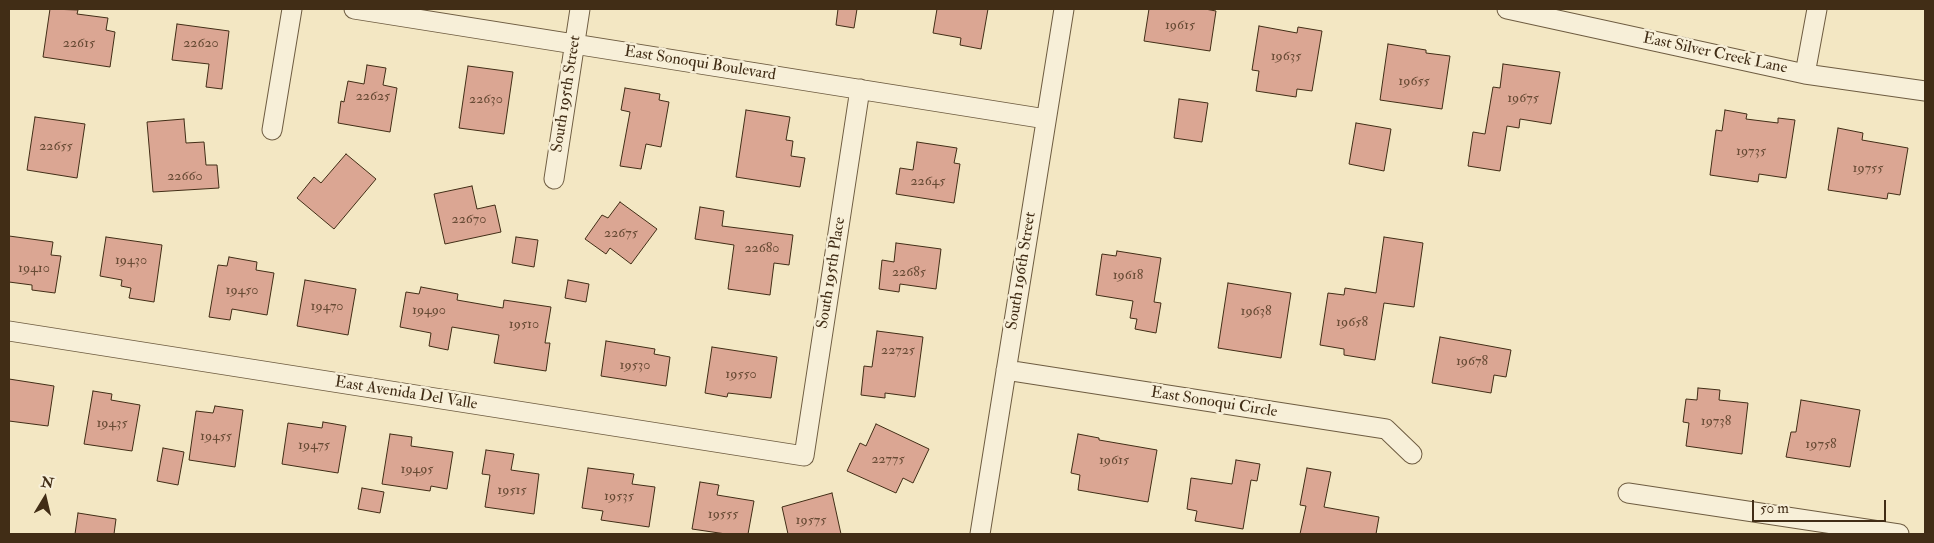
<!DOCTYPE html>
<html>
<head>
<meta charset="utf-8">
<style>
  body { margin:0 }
  #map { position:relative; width:1934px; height:543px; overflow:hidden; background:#f3e7c3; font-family:"IM FELL Double Pica",serif }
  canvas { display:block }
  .frame { position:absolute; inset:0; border:10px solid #412d16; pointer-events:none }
  .north { position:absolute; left:20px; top:473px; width:50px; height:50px; -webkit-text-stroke:4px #f7efd8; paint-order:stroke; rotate:9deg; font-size:14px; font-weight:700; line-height:20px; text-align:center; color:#412d16 }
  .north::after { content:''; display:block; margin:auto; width:18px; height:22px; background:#412d16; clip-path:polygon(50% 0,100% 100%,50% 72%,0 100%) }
  .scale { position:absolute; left:1752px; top:500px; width:134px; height:22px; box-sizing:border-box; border:2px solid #412d16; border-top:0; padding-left:6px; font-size:15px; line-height:18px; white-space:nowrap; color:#412d16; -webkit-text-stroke:4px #f7efd8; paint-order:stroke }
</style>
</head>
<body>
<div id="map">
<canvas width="1934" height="543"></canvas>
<div class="frame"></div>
<div class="north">N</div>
<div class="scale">50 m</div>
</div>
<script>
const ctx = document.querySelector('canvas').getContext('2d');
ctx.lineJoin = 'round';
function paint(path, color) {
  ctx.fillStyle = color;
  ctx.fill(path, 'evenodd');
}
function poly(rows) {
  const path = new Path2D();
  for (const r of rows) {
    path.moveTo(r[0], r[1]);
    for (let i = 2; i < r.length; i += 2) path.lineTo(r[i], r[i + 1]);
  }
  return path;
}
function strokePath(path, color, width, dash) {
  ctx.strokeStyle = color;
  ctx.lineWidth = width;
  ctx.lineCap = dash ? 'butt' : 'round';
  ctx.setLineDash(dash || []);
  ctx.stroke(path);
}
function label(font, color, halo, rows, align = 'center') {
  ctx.font = font + ' "IM FELL Double Pica",serif';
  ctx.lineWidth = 5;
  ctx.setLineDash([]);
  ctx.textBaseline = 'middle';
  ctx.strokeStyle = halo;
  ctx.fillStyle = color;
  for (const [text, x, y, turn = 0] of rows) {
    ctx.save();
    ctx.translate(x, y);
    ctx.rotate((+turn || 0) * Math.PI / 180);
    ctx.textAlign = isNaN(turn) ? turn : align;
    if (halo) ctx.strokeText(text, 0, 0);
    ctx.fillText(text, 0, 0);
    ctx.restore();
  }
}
const building = poly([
  [50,9,78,10,77,14,108,18,106,30,115,32,110,67,43,57,50,9],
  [838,9,857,9,854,28,836,25,838,9],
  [937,9,988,9,981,49,960,45,961,38,933,33,937,9],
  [1149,9,1205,9,1216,11,1210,51,1144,41,1149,9],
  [177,24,229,31,222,89,206,87,209,64,172,60,177,24],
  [1259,26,1297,33,1298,27,1322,31,1312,91,1297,89,1296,97,1256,91,1259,71,1252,70,1259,26],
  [1388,44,1426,50,1426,53,1450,56,1442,109,1380,100,1388,44],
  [1503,64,1560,72,1551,124,1520,119,1519,128,1507,126,1500,171,1468,166,1473,132,1485,134,1493,87,1500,88,1503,64],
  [367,65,386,68,383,85,397,88,390,132,338,123,341,101,344,102,348,81,364,84,367,65],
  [468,66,513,72,504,134,459,128,468,66],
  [625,88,660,94,659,100,669,102,661,147,646,144,641,169,620,166,630,112,621,110,625,88],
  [1179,99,1208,103,1202,142,1174,138,1179,99],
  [746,110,790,117,786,140,793,141,791,156,805,158,800,187,736,177,746,110],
  [1725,110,1747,114,1746,119,1778,123,1778,118,1795,120,1786,178,1759,174,1758,182,1710,175,1716,130,1722,131,1725,110],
  [35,117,85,124,77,178,27,170,35,117],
  [184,119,186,143,204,142,206,165,217,165,219,188,153,192,147,122,184,119],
  [1356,123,1391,129,1384,171,1349,164,1356,123],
  [1838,128,1863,133,1862,140,1908,148,1900,195,1888,193,1887,199,1828,190,1838,128],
  [917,142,957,148,954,163,960,164,954,203,896,194,900,168,913,170,917,142],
  [346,154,376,179,334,229,297,198,314,177,321,183,346,154],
  [472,186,477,209,495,205,501,232,445,244,434,194,472,186],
  [620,202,657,229,631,264,610,248,606,254,585,239,602,215,608,218,620,202],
  [700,207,724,211,722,226,793,235,789,265,774,263,770,295,728,289,734,245,695,239,700,207],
  [9,236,53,242,51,255,61,256,55,293,32,290,32,285,9,282,9,236],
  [106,237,162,245,154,302,129,298,131,288,121,286,122,280,100,276,106,237],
  [516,237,538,240,534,267,512,263,516,237],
  [1384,237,1423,243,1414,307,1384,303,1375,360,1344,355,1344,349,1320,345,1328,293,1344,295,1345,288,1376,293,1384,237],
  [896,243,941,249,936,289,900,284,899,292,879,289,882,260,894,262,896,243],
  [1117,251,1161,258,1154,302,1161,303,1156,333,1135,329,1137,319,1130,318,1133,301,1096,295,1102,254,1116,256,1117,251],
  [229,257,257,262,256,270,274,273,267,315,232,309,230,320,209,317,218,265,227,266,229,257],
  [305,280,356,289,348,335,297,326,305,280],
  [568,280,589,284,586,302,565,298,568,280],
  [1228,283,1291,293,1281,358,1218,348,1228,283],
  [421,287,458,294,457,300,503,308,504,300,551,307,545,343,550,343,546,371,494,363,499,335,452,327,448,350,429,346,431,333,400,327,406,292,419,294,421,287],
  [877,331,923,337,915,397,885,393,885,398,861,395,864,366,872,367,877,331],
  [1440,337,1511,350,1506,377,1494,375,1491,393,1432,383,1440,337],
  [606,341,655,349,654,354,670,357,666,386,601,376,606,341],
  [712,347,777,357,771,398,728,393,727,397,705,393,712,347],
  [9,379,54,386,48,426,9,421,9,379],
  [1698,388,1720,390,1719,400,1748,403,1742,454,1686,446,1689,423,1683,422,1686,399,1697,400,1698,388],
  [93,391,112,394,111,400,140,405,132,451,84,444,93,391],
  [1801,400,1860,410,1850,467,1786,457,1791,432,1796,432,1801,400],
  [215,406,243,410,235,467,189,460,196,411,213,413,215,406],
  [323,422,346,426,338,473,282,464,288,423,322,428,323,422],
  [876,424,929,449,913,483,903,478,896,493,847,471,860,443,866,446,876,424],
  [390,434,412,437,411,446,453,452,447,489,431,486,430,491,382,484,390,434],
  [1078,434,1099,438,1099,440,1157,450,1148,502,1078,490,1080,475,1071,473,1078,434],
  [163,448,184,452,178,485,157,481,163,448],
  [486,450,514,454,511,470,539,474,534,514,485,507,490,475,482,474,486,450],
  [1236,460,1260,464,1257,481,1251,480,1243,529,1195,521,1197,511,1187,509,1191,478,1232,484,1236,460],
  [588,468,634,474,632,484,655,487,649,527,601,520,603,511,582,508,588,468],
  [1307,468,1331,472,1324,507,1379,517,1376,534,1300,534,1306,506,1300,505,1307,468],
  [700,482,719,485,717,495,754,501,748,534,726,534,692,529,700,482],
  [362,488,384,492,380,513,358,509,362,488],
  [832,493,841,534,788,534,782,507,832,493],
  [78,513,116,519,114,534,75,534,78,513]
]);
const minor = poly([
  [354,9,1046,119],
  [1507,9,1805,74,1925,91],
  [1805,74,1817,9],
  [272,130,292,9],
  [554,179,580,9],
  [9,331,804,456,860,89],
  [1006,370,1386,429,1412,454],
  [1628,493,1899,534],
  [980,534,1064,9]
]);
const numberNames = [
  ["19615",1180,26],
  ["22615",79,44],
  ["22620",201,44],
  ["19635",1286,57],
  ["19655",1414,82],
  ["22625",373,97],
  ["19675",1523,99],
  ["22630",486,100],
  ["22655",56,147],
  ["19735",1751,152],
  ["19755",1868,169],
  ["22660",185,177],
  ["22645",928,182],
  ["22670",469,220],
  ["22675",621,234],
  ["22680",762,249],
  ["19430",131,261],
  ["19410",34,269],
  ["22685",909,273],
  ["19618",1128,276],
  ["19450",242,291],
  ["19470",327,307],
  ["19490",429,311],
  ["19638",1256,312],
  ["19658",1352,323],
  ["19510",524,325],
  ["22725",898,351],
  ["19678",1472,362],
  ["19530",635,366],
  ["19550",741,375],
  ["19738",1716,422],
  ["19435",112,424],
  ["19455",216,437],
  ["19758",1821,445],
  ["19475",314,446],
  ["22775",888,460],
  ["19615",1114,461],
  ["19495",417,470],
  ["19515",512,491],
  ["19535",619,497],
  ["19555",723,515],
  ["19575",811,521]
];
const streetNames = [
  ["East Silver Creek Lane",1715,54,12],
  ["East Sonoqui Boulevard",700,64,9],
  ["South 195th Street",567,94,-81],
  ["South 196th Street",1022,271,-81],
  ["South 195th Place",832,273,-81],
  ["East Avenida Del Valle",406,394,9],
  ["East Sonoqui Circle",1214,403,9]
];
paint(building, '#dba693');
strokePath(building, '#412d16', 1);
strokePath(minor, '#6e5c41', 21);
strokePath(minor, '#f7efd8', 19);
label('14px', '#684b35', null, numberNames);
label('16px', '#412d16', '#f7efd8', streetNames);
</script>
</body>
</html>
